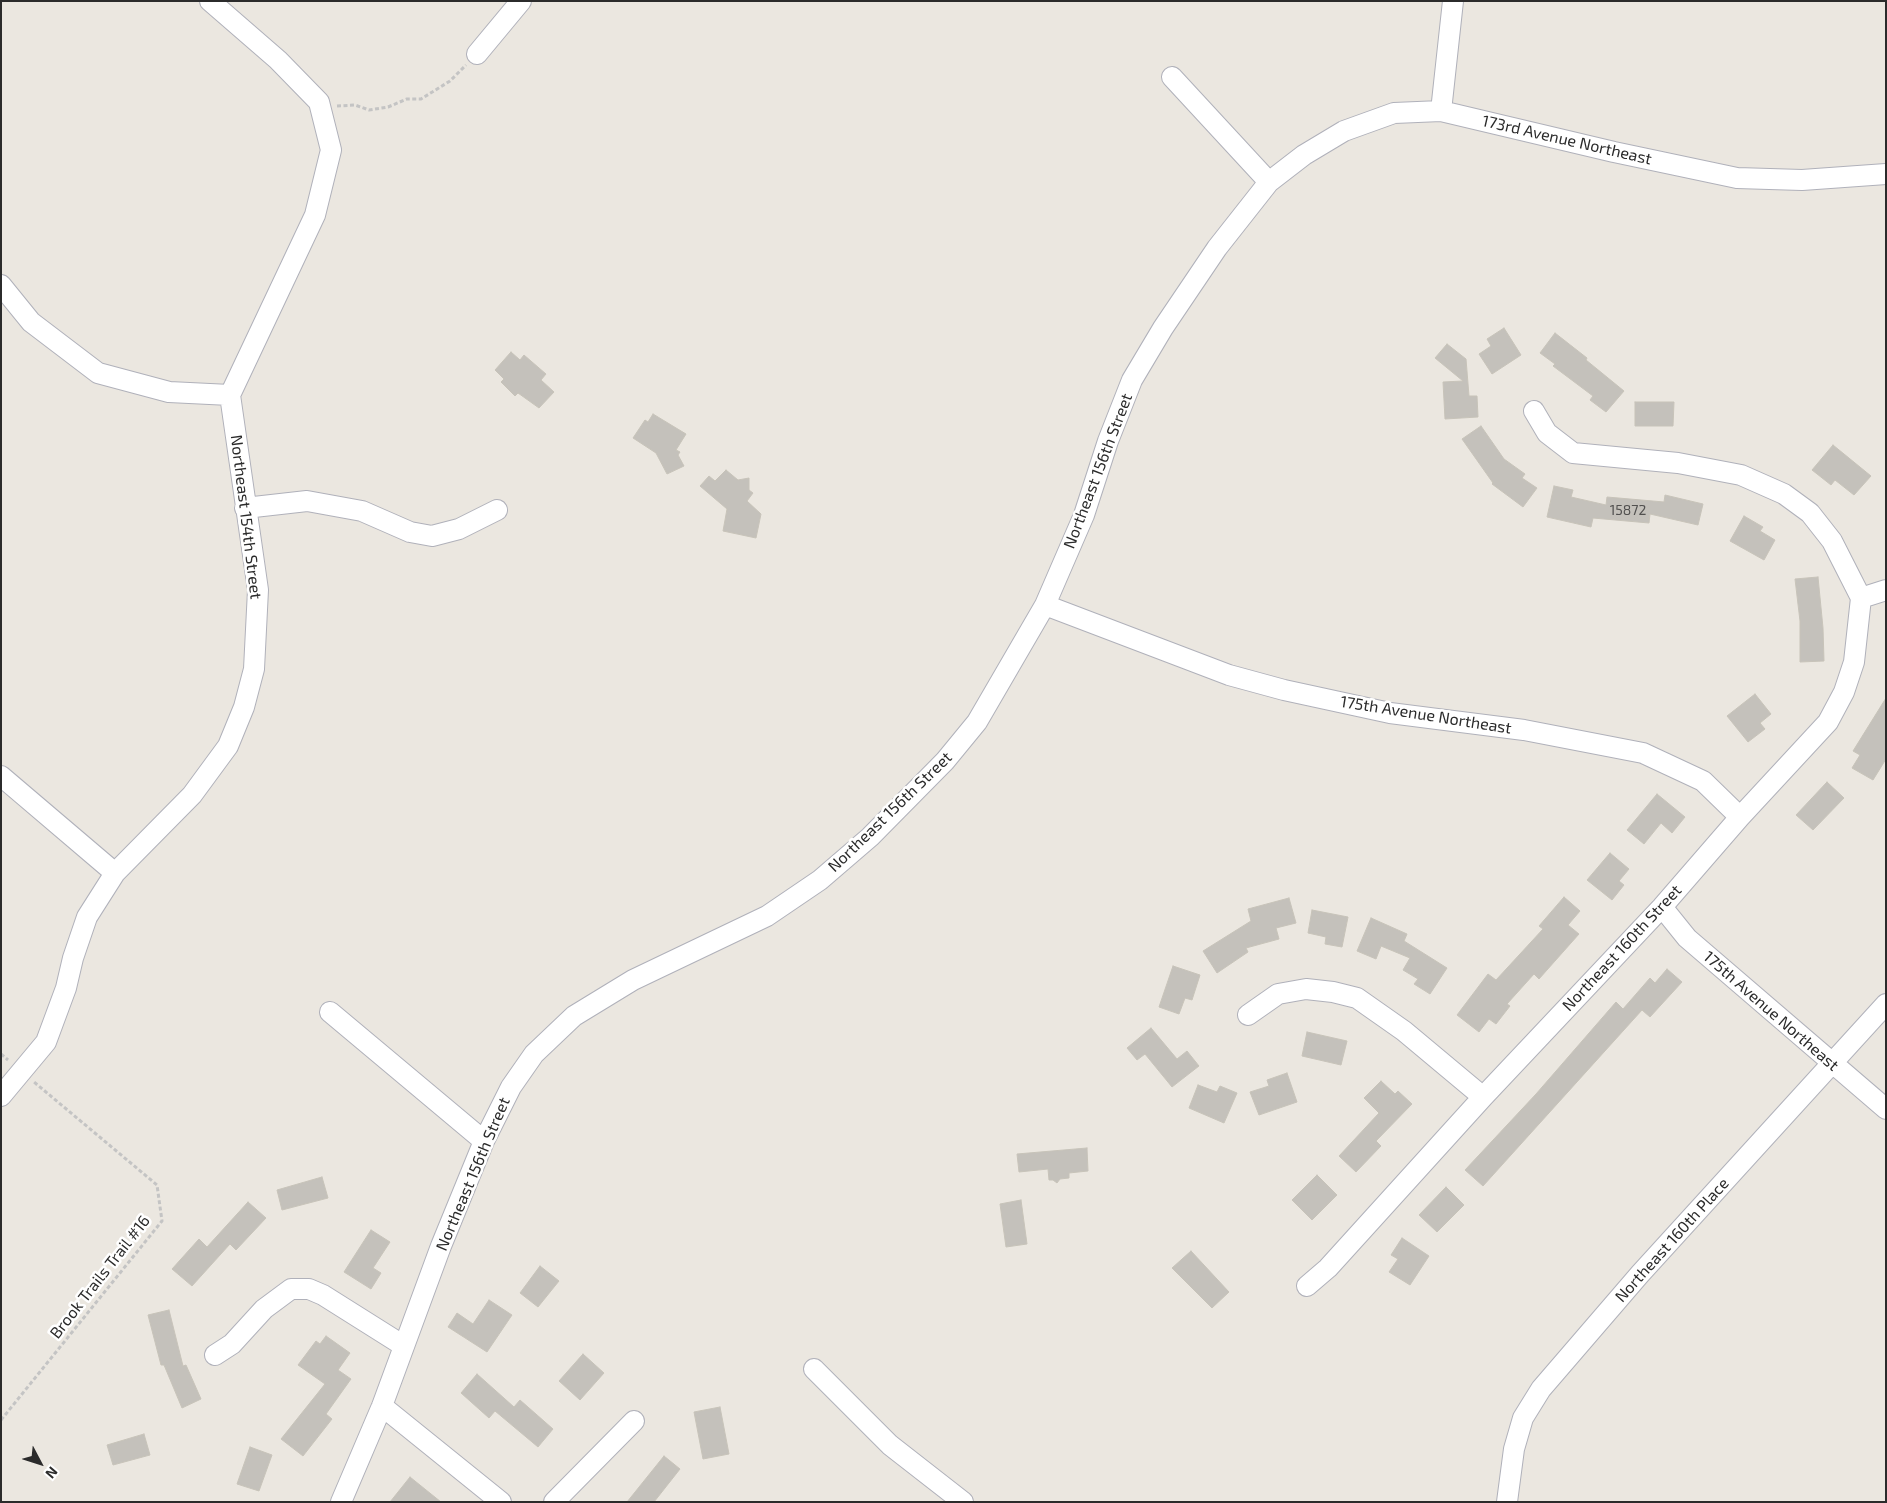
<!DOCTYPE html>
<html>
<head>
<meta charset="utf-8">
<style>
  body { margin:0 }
  #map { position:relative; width:1887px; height:1503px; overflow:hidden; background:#ebe7e0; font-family:"Exo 2",sans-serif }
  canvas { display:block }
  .frame { position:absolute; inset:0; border:2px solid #2b2b2b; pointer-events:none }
  .north { position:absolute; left:15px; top:1438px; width:50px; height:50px; -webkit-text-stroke:4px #fff; paint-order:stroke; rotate:130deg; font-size:14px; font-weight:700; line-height:20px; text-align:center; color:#2b2b2b }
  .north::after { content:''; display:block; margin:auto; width:18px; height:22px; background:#2b2b2b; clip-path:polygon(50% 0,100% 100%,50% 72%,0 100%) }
</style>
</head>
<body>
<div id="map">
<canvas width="1887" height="1503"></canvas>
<div class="frame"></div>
<div class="north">N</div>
</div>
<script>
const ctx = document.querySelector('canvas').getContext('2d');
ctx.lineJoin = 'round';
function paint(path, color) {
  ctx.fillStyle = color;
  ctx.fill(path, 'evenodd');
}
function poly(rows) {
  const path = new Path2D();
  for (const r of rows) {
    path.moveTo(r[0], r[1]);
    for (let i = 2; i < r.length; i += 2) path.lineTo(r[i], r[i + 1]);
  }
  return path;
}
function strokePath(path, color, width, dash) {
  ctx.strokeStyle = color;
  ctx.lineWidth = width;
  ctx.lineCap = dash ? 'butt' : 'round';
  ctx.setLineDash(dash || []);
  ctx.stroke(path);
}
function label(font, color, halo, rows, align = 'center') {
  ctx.font = font + ' "Exo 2",sans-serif';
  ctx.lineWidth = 5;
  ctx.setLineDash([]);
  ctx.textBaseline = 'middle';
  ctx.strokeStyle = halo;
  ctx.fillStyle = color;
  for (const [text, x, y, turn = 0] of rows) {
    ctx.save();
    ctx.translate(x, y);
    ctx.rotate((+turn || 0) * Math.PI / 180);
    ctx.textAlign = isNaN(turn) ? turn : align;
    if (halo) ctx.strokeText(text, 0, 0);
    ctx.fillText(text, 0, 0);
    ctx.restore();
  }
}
const building = poly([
  [1504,328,1521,355,1492,374,1479,354,1491,346,1487,339,1504,328],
  [1555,333,1587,358,1586,360,1624,391,1606,412,1590,400,1593,396,1553,366,1555,364,1540,353,1555,333],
  [1447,344,1466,359,1469,396,1477,396,1478,417,1445,419,1443,382,1463,381,1435,358,1447,344],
  [511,352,520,360,524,355,546,374,541,380,554,392,539,408,518,393,515,396,501,382,504,379,495,370,511,352],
  [1635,402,1674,402,1673,426,1635,426,1635,402],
  [653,414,686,434,676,450,680,452,678,455,684,466,667,474,656,453,633,438,645,420,648,422,653,414],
  [1481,426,1504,459,1525,474,1522,478,1537,488,1523,507,1492,484,1493,483,1462,439,1481,426],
  [1833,445,1871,476,1854,495,1835,480,1831,485,1812,470,1833,445],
  [726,470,738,480,749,478,749,490,753,493,747,501,761,514,756,538,723,531,727,509,700,486,709,476,715,481,726,470],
  [1554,486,1573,490,1571,497,1606,505,1607,497,1664,502,1665,495,1703,504,1698,525,1650,514,1649,523,1593,518,1591,527,1547,517,1554,486],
  [1744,516,1763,527,1760,531,1775,540,1764,560,1730,541,1744,516],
  [1818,577,1823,628,1824,661,1800,662,1800,621,1795,579,1818,577],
  [1755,694,1771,714,1760,723,1765,729,1748,742,1727,716,1755,694],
  [1886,698,1886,759,1873,780,1852,768,1860,755,1853,751,1886,698],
  [1827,782,1844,798,1813,830,1796,815,1827,782],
  [1657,794,1685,817,1672,833,1661,823,1644,844,1627,830,1657,794],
  [1610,853,1629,869,1619,881,1624,885,1612,900,1587,880,1610,853],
  [1564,897,1580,911,1568,925,1579,934,1539,979,1534,974,1507,1004,1510,1006,1496,1024,1489,1019,1479,1032,1457,1015,1488,974,1496,980,1543,929,1539,926,1564,897],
  [1289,898,1296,923,1276,928,1279,939,1246,948,1248,952,1217,973,1203,951,1251,921,1248,909,1289,898],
  [1312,910,1348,917,1342,947,1325,944,1326,937,1308,933,1312,910],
  [1371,918,1407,934,1404,941,1447,968,1430,994,1414,984,1418,979,1403,970,1410,958,1381,946,1376,959,1357,951,1371,918],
  [1173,966,1200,975,1192,1000,1185,998,1179,1014,1159,1007,1173,966],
  [1667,969,1682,982,1650,1017,1642,1010,1483,1186,1465,1170,1536,1094,1616,1002,1623,1009,1650,978,1655,983,1667,969],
  [1151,1028,1177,1059,1187,1051,1199,1066,1172,1087,1145,1054,1137,1060,1127,1048,1151,1028],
  [1307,1032,1347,1041,1341,1065,1302,1056,1307,1032],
  [1287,1073,1297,1102,1259,1115,1250,1092,1269,1086,1267,1080,1287,1073],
  [1381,1081,1395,1094,1398,1091,1412,1104,1376,1141,1381,1146,1356,1172,1339,1156,1379,1113,1364,1098,1381,1081],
  [1198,1085,1217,1092,1220,1086,1237,1093,1224,1123,1189,1108,1198,1085],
  [1087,1148,1088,1171,1069,1173,1069,1178,1060,1179,1057,1183,1053,1180,1049,1180,1048,1169,1019,1172,1017,1154,1087,1148],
  [1317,1175,1337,1195,1312,1220,1292,1200,1317,1175],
  [322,1177,328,1198,282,1210,277,1190,322,1177],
  [1446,1187,1464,1205,1437,1232,1419,1215,1446,1187],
  [1021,1200,1027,1244,1006,1247,1000,1204,1021,1200],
  [248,1202,266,1218,236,1250,230,1244,192,1286,172,1269,199,1239,207,1247,248,1202],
  [371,1230,390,1242,373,1268,381,1273,371,1289,344,1272,371,1230],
  [1402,1238,1429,1256,1410,1285,1389,1272,1398,1259,1391,1255,1402,1238],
  [1191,1251,1229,1292,1212,1308,1172,1268,1191,1251],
  [540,1266,559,1281,538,1307,520,1293,540,1266],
  [489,1300,512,1315,487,1352,448,1327,457,1313,473,1324,489,1300],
  [169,1310,183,1366,186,1365,201,1399,182,1408,164,1365,161,1365,148,1315,169,1310],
  [326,1336,350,1353,338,1370,351,1379,326,1414,332,1419,303,1456,281,1439,325,1384,298,1365,316,1341,320,1344,326,1336],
  [583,1354,604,1373,580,1400,559,1381,583,1354],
  [477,1374,514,1407,520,1400,553,1429,538,1447,495,1411,489,1418,461,1393,477,1374],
  [720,1407,729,1454,703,1459,694,1412,720,1407],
  [144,1434,150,1455,113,1465,107,1445,144,1434],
  [250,1447,272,1455,259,1491,237,1484,250,1447],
  [664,1456,680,1469,654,1502,627,1502,664,1456],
  [410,1477,441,1502,390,1502,410,1477]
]);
const path = poly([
  [337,106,355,105,369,110,388,107,407,99,421,99,450,81,466,65],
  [1,1054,8,1060],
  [1,1420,162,1221,157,1185,34,1082]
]);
const minor = poly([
  [477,54,521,1],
  [1172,77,1269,182],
  [1441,111,1453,1],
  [1,285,31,322,98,373,169,392,230,395],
  [1534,411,1547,433,1573,453,1678,463,1741,475,1784,494,1810,513,1832,541,1861,598],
  [245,508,307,501,362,511,410,532,432,536,459,529,497,510],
  [1045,605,1229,675,1284,690,1390,713,1524,730,1643,753,1703,781,1740,817],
  [1,776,115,873],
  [1662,907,1687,938,1886,1109],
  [330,1012,484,1141],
  [1248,1015,1278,994,1306,989,1333,992,1357,998,1404,1031,1483,1097],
  [1,1096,46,1042,66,988,73,958,87,917,115,873,192,795,228,746,244,707,254,669,258,590,230,395,315,215,331,150,319,102,278,60,210,1],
  [1307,1286,1328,1268,1483,1097,1662,907,1740,817,1828,722,1844,692,1854,662,1861,598,1886,590],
  [215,1355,232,1344,264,1309,291,1289,309,1289,323,1295,404,1346],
  [814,1369,890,1445,963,1502],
  [382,1406,501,1502],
  [341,1502,382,1406,441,1246,484,1141,511,1087,534,1054,574,1016,633,980,767,916,820,880,870,837,945,761,977,722,1045,605,1084,515,1108,441,1132,380,1163,328,1217,248,1269,182,1304,155,1344,131,1394,113,1441,111,1614,152,1737,178,1802,180,1886,174],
  [554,1502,634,1421],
  [1507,1502,1514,1449,1523,1418,1541,1389,1640,1274,1886,1004]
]);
const numberNames = [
  ["15872",1628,510]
];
const streetNames = [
  ["173rd Avenue Northeast",1567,140,13],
  ["Northeast 156th Street",1098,471,-69],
  ["Northeast 154th Street",246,517,83],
  ["175th Avenue Northeast",1426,715,9],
  ["Northeast 156th Street",890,812,-44],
  ["Northeast 160th Street",1622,948,-47],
  ["175th Avenue Northeast",1771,1011,41],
  ["Northeast 156th Street",473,1174,-67],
  ["Northeast 160th Place",1672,1240,-48],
  ["Brook Trails Trail #16",100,1277,-52]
];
paint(building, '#c4c1bb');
strokePath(building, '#c7c3b9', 1);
strokePath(minor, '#b0b1ba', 22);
strokePath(path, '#c4c4c4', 3, [4, 2.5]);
strokePath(minor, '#fff', 20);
label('14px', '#51504f', null, numberNames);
label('16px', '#2b2b2b', '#fff', streetNames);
</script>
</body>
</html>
